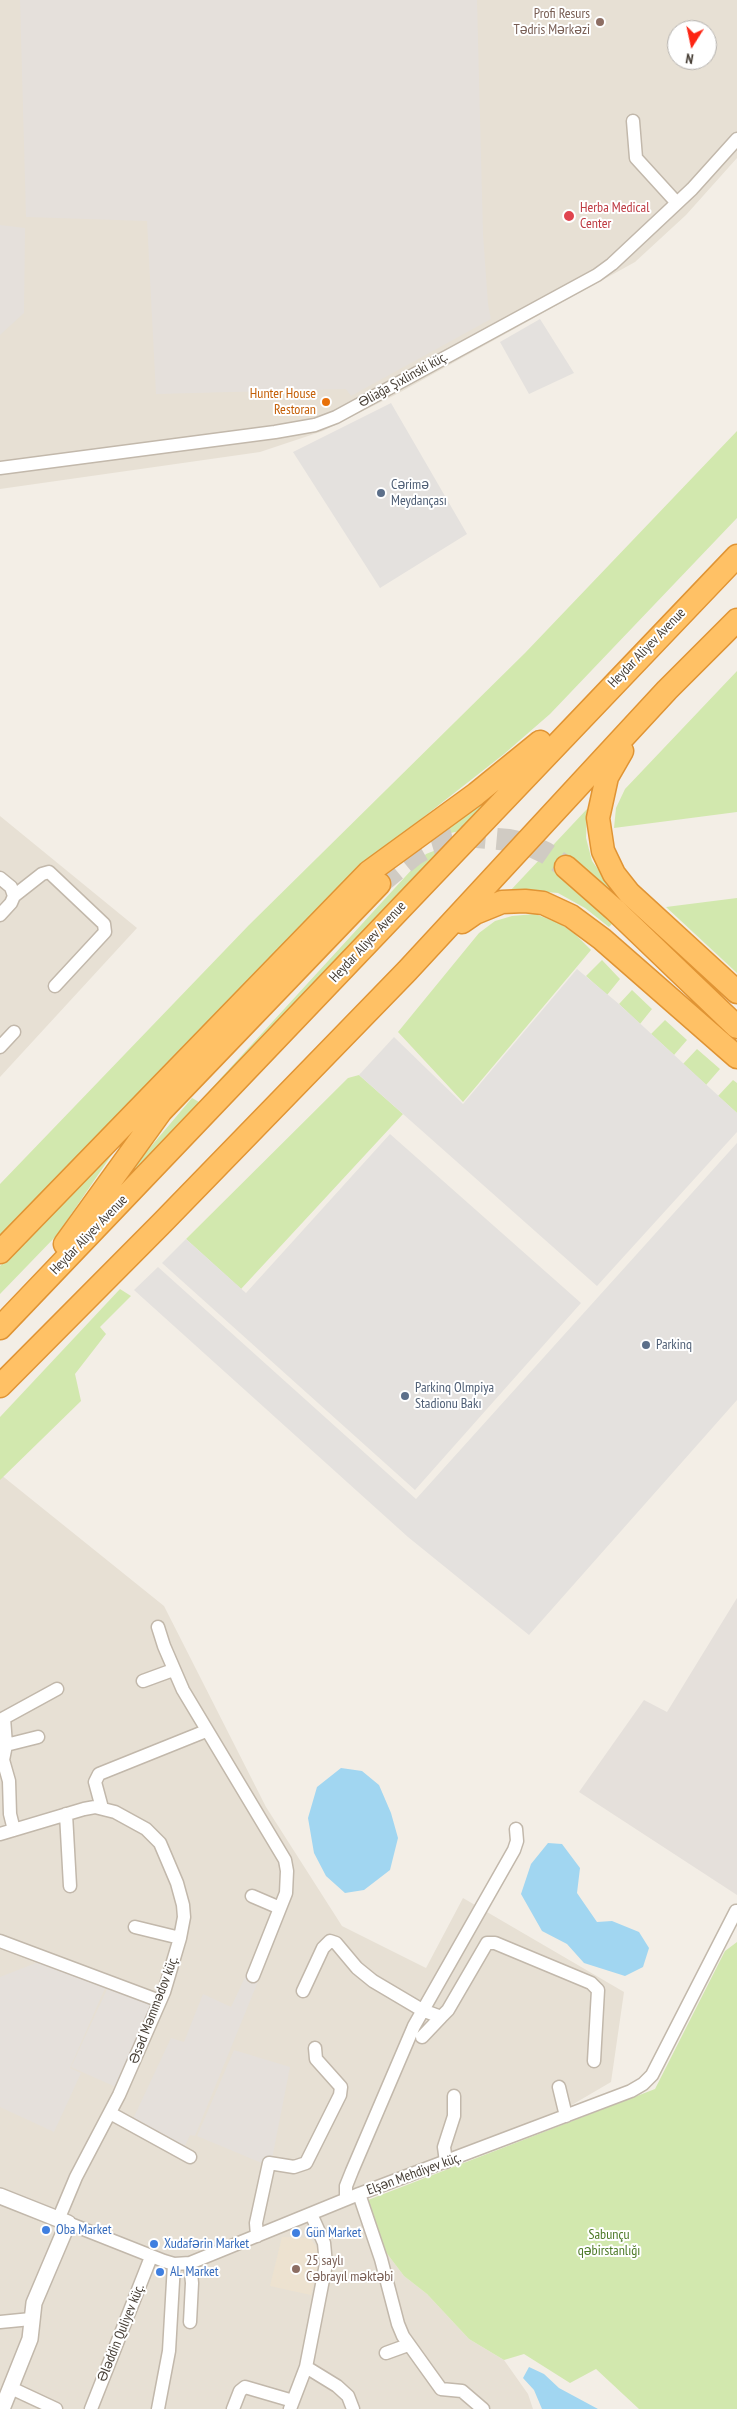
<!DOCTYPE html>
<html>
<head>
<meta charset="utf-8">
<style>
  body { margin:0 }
  #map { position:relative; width:737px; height:2409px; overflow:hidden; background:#f3eee6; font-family:"PT Sans Narrow",sans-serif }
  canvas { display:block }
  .north { position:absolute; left:667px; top:20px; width:50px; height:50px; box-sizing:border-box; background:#fff; border:1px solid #b5b2ae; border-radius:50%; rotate:190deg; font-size:14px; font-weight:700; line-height:20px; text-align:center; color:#463e35 }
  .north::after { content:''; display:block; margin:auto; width:18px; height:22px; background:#fd2513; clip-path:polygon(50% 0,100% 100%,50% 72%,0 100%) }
</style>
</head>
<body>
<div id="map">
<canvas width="737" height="2409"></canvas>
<div class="north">N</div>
</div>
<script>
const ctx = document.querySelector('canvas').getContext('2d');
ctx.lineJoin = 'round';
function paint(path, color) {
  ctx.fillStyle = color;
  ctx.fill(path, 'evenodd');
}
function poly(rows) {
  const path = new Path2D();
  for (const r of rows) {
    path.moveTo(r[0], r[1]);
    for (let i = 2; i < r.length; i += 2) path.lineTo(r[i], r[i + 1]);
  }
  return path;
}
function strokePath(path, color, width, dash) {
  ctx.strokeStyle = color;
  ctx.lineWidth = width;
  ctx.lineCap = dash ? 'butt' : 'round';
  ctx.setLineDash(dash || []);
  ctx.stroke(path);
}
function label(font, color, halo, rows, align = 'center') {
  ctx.font = font + ' "PT Sans Narrow",sans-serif';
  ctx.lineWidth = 4;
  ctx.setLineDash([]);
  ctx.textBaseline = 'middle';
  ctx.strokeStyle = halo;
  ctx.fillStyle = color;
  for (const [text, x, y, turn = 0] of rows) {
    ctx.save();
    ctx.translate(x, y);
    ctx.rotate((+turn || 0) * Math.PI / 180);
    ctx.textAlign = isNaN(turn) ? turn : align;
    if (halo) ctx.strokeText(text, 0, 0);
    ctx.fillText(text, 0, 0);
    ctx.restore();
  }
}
const residential = poly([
  [0,0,737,0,737,158,686,215,635,262,397,394,323,431,260,452,0,489],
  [677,30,707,30,707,60,677,60],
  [0,816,137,928,0,1077],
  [0,1474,164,1606,266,1807,342,1926,426,1968,463,1898,624,1992,611,2082,570,2106,364,2188,382,2247,404,2276,427,2294,469,2339,504,2360,528,2394,533,2409,0,2409]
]);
const industrial = poly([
  [20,0,477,0,483,234,488,304,491,319,351,396,346,389,156,394,147,221,26,217],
  [0,225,25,228,24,313,0,335],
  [737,1598,737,1895,579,1792,644,1700,667,1712],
  [41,1961,106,1986,70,2068,81,2073,54,2132,0,2107,0,1977],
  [247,1973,259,1979,195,2136,190,2135,184,2148,132,2121,171,2038,184,2042,203,1994,231,2007],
  [108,1987,153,2005,118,2088,71,2067],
  [234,2050,290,2067,272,2159,265,2158,264,2164,197,2136]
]);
const education = poly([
  [282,2237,310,2238,321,2253,311,2295,270,2286]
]);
const green = poly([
  [737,431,737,518,550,714,504,754,361,866,252,979,182,1047,0,1236,0,1184,249,925,525,653],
  [737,671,737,812,614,828,616,808,625,789],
  [513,778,464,830,429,838],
  [587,809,586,838,592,861,611,887,630,905,609,927,585,908,558,893,535,891,509,892],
  [449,845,108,1210,142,1157,192,1098,199,1102,426,854],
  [737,898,737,973,666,907],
  [535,914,559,923,575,934,591,950,463,1102,398,1032,479,933,495,921,512,916],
  [602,960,620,979,607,995,586,976],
  [632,990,652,1009,640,1024,619,1004],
  [665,1020,687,1040,674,1055,651,1034],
  [697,1049,720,1069,706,1085,683,1064],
  [359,1075,403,1114,241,1289,186,1239,348,1078],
  [733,1080,737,1083,737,1113,718,1096],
  [115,1150,57,1235,0,1294,0,1266],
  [120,1289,131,1296,100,1327,106,1334,75,1374,81,1401,0,1480,0,1417],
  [737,1942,737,2409,639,2409,596,2369,570,2383,524,2354,504,2360,469,2339,427,2294,404,2276,382,2247,368,2200,655,2089,725,1951]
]);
const parking = poly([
  [540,319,574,373,529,394,500,342],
  [391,403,467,534,380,588,293,452],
  [577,969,619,1004,737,1113,737,1132,597,1286,359,1075,394,1037,463,1104],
  [390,1134,581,1303,415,1490,162,1263,186,1239,246,1293],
  [737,1143,737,1400,529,1635,408,1537,134,1290,158,1267,416,1499]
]);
const water = poly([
  [341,1768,362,1771,379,1785,391,1813,398,1838,390,1870,364,1890,345,1893,326,1876,314,1853,308,1818,317,1787],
  [548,1843,562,1844,580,1868,577,1893,597,1922,612,1921,639,1932,649,1948,643,1967,625,1976,584,1963,567,1944,542,1931,521,1894,531,1864],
  [529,2367,544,2374,559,2388,598,2409,542,2409,534,2390,523,2378]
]);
const motorwayTunnel = poly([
  [379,884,414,855,428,847,465,836,509,840,527,844,546,853,566,867]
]);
const minor = poly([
  [633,121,636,158,677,203],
  [0,468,275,432,315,425,336,417,597,275,612,264,692,189,737,139],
  [0,878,11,887,14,896],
  [14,896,42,874,49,872,104,924,105,932,55,986],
  [0,915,11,903,14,896],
  [0,1047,14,1032],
  [158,1627,164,1646,183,1690,285,1860,287,1871,286,1893,253,1976],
  [143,1681,173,1670],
  [6,1745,38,1737],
  [102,1808,95,1782,99,1774,206,1731],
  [66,1814,70,1886],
  [14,1830,10,1814,9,1781,3,1760,6,1745,4,1718,57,1689],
  [0,1834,84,1809,95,1807,115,1812,146,1829,160,1843,177,1883,183,1905,184,1917,180,1938,164,1992,119,2095,76,2177,58,2220],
  [252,1896,280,1908],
  [135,1927,180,1938],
  [0,1941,160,2001],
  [303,1991,323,1948,330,1941,336,1943,357,1968,373,1981,422,2010,441,2017,448,2010,487,1943,495,1943,591,1983,598,1990,594,2061],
  [422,2037,441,2017],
  [559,2087,566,2116],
  [110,2113,190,2157],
  [446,2162,444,2147,454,2116,454,2096],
  [359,2194,381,2259,398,2324,403,2336,441,2389,462,2391,483,2409],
  [346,2199,346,2186,352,2171,414,2026,514,1850,517,1841,516,1829],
  [311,2214,324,2243,326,2264,306,2367,337,2386,348,2396,353,2409],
  [68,2223,164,2261,174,2264,190,2263,359,2194,631,2091,643,2084,652,2075,736,1911],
  [257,2236,256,2223,269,2163,294,2167,306,2163,340,2095,341,2087,316,2059,315,2048],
  [190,2263,192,2283,190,2322],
  [0,2322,31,2319],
  [386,2353,408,2345],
  [11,2388,56,2409],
  [91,2409,151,2257],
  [158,2409,169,2351,174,2264],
  [233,2409,240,2391,245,2387,293,2401],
  [290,2409,306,2367]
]);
const tertiary = poly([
  [0,2196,68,2223,34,2303,30,2339,2,2409]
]);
const motorway = poly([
  [622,751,607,777,598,818,603,851,614,874,629,893,737,992],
  [566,867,615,910,737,1027],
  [462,922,475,913,502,902,525,901,543,903,556,909,571,916,602,939,737,1057],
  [65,1244,161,1111,379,884],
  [0,1252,369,872,476,794,540,742],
  [0,1328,737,556],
  [0,1386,162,1223,407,971,667,690,737,620]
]);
const markers = [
  [600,22,5,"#8d6e63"],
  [569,216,6,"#e0444e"],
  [326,402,5,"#e8710a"],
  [381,493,5,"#5c6f8a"],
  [646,1345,5,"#5c6f8a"],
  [405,1396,5,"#5c6f8a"],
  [46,2230,5,"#3f7fe0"],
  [296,2233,5,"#3f7fe0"],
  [154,2244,5,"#3f7fe0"],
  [296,2269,5,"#8d6e63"],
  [160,2272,5,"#3f7fe0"]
];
const educationNames = [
  ["Profi Resurs",590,14],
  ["Tədris Mərkəzi",590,30],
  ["25 saylı",306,2261,"left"],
  ["Cəbrayıl məktəbi",306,2277,"left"]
];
const healthNames = [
  ["Herba Medical",580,208],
  ["Center",580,224]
];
const streetNames = [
  ["Əliağa Şıxlinski küç.",403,380,-29],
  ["Heydar Aliyev Avenue",647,648,-46],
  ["Heydar Aliyev Avenue",368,942,-47],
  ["Heydar Aliyev Avenue",89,1235,-46],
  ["Əsəd Məmmədov küç.",154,2010,-69],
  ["Elşən Mehdiyev küç.",414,2174,-20],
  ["Ələddin Quliyev küç.",121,2333,-68]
];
const foodNames = [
  ["Hunter House",316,394],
  ["Restoran",316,410]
];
const serviceNames = [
  ["Cərimə",391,485],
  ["Meydançası",391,501],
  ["Parkinq",656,1345],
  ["Parkinq Olmpiya",415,1388],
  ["Stadionu Bakı",415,1404]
];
const shopNames = [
  ["Oba Market",56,2230],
  ["Gün Market",306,2233],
  ["Xudafərin Market",164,2244],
  ["AL Market",170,2272]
];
const parkNames = [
  ["Sabunçu",609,2235],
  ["qəbirstanlığı",609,2251]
];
paint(residential, '#e7e0d4');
paint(industrial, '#e5e0db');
paint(education, '#ede2d0');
paint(green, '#d2e8ae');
paint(parking, '#e4e1de');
paint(water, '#a1d6f1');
strokePath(motorwayTunnel, '#d0cbc3', 22, [22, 11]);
strokePath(minor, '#c2b8ab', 15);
strokePath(tertiary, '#c2b8ab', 18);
strokePath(motorway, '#e09434', 25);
strokePath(minor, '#fff', 12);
strokePath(tertiary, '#fff', 15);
strokePath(motorway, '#ffc165', 22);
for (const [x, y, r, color] of markers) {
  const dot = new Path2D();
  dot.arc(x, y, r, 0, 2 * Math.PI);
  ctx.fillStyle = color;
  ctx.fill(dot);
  strokePath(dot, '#fff', 2);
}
label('14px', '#785e54', '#fff', educationNames, 'right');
label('14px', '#be3a42', '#fff', healthNames, 'left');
label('14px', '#463e35', '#fff', streetNames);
label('14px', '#c56008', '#fff', foodNames, 'right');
label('14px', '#4e5e75', '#fff', serviceNames, 'left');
label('14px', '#366cbe', '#fff', shopNames, 'left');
label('14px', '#4c7927', '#fff', parkNames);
</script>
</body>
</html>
